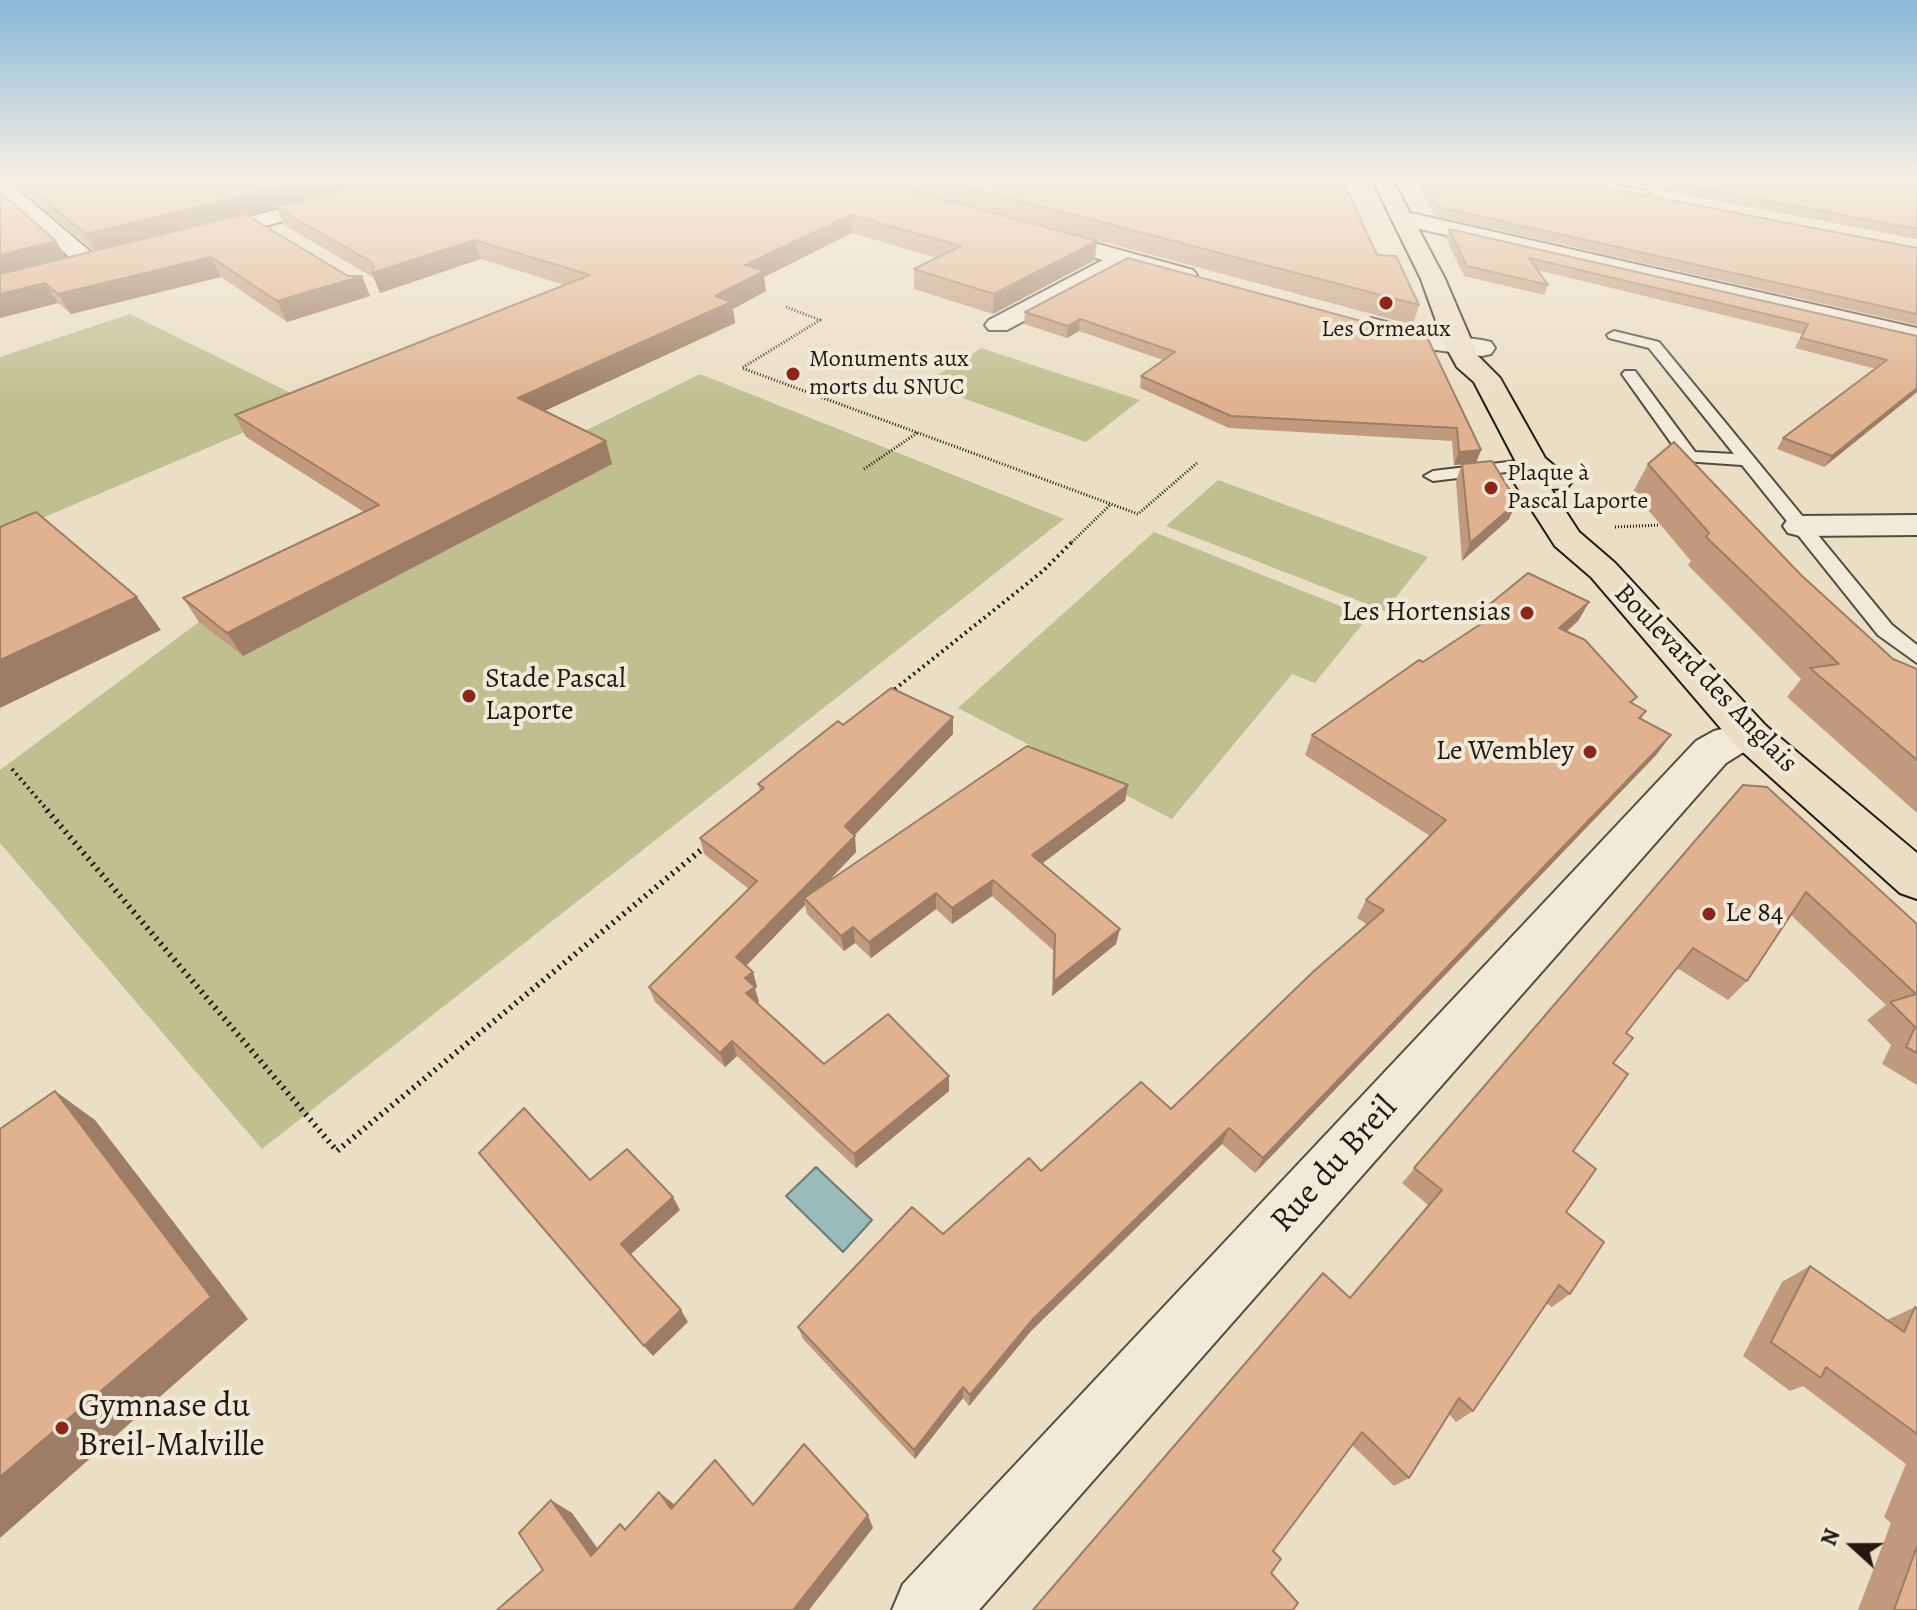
<!DOCTYPE html>
<html>
<head>
<meta charset="utf-8">
<style>
  body { margin:0 }
  #map { position:relative; width:1917px; height:1610px; overflow:hidden; background:#eadec4; font-family:Alegreya,serif }
  canvas { display:block }
  .north { position:absolute; left:1813px; top:1506px; width:80px; height:80px; -webkit-text-stroke:6px #f1ead9; paint-order:stroke; rotate:291deg; font-size:22px; font-weight:700; line-height:32px; text-align:center; color:#251813 }
  .north::after { content:''; display:block; margin:auto; width:28px; height:36px; background:#251813; clip-path:polygon(50% 0,100% 100%,50% 72%,0 100%) }
</style>
</head>
<body>
<div id="map">
<canvas width="1917" height="1610"></canvas>
<div class="north">N</div>
</div>
<script>
const ctx = document.querySelector('canvas').getContext('2d');
ctx.lineJoin = 'round';
function paint(path, color) {
  ctx.fillStyle = color;
  ctx.fill(path, 'evenodd');
}
function poly(rows) {
  const path = new Path2D();
  for (const r of rows) {
    path.moveTo(r[0], r[1]);
    for (let i = 2; i < r.length; i += 2) path.lineTo(r[i], r[i + 1]);
  }
  return path;
}
function strokePath(path, color, width, dash) {
  ctx.strokeStyle = color;
  ctx.lineWidth = width;
  ctx.lineCap = dash ? 'butt' : 'round';
  ctx.setLineDash(dash || []);
  ctx.stroke(path);
}
function label(font, color, halo, rows, align = 'center') {
  ctx.font = font + ' Alegreya,serif';
  ctx.lineWidth = 8;
  ctx.setLineDash([]);
  ctx.textBaseline = 'middle';
  ctx.strokeStyle = halo;
  ctx.fillStyle = color;
  for (const [text, x, y, turn = 0] of rows) {
    ctx.save();
    ctx.translate(x, y);
    ctx.rotate((+turn || 0) * Math.PI / 180);
    ctx.textAlign = isNaN(turn) ? turn : align;
    if (halo) ctx.strokeText(text, 0, 0);
    ctx.fillText(text, 0, 0);
    ctx.restore();
  }
}
const green = poly([
  [130,314,303,399,301,408,0,536,0,357],
  [981,348,1140,400,1086,442,923,384],
  [700,374,1064,519,262,1149,0,843,0,770,199,622],
  [1218,480,1428,557,1385,611,1166,526],
  [1154,532,1368,617,1315,683,1292,674,1172,819,958,708]
]);
const water = poly([
  [816,1167,872,1220,843,1252,786,1196,816,1167]
]);
const pathFar2 = poly([
  [786,307,820,320,742,368,1138,514,1197,463],
  [864,469,917,433],
  [1615,527,1660,525],
  [1070,544,1111,504]
]);
const pathFar1 = poly([
  [890,693,1043,571,1072,542],
  [12,769,49,812]
]);
const path = poly([
  [47,810,337,1151,707,845]
]);
const lane = poly([
  [1614,331,1659,342,1892,625,1917,645,1917,663,1878,635,1742,465,1684,461,1622,374,1625,371,1635,371,1695,452,1734,454,1649,348,1609,338,1607,335,1614,331],
  [1533,459,1541,464,1539,468,1433,481,1424,476,1433,471,1533,459]
]);
const street = poly([
  [0,179,7,181,99,259,103,264,99,269,83,269,0,196,0,179],
  [400,179,433,179,430,183,200,243,189,236,192,231,400,179],
  [1549,179,1589,179,1647,191,1650,195,1640,201,1559,185,1549,179],
  [1402,211,1917,328,1917,344,1394,223,1391,218,1394,213,1402,211],
  [1039,228,1193,270,1197,275,1185,282,1126,266,1007,330,989,330,985,325,989,320,1103,260,1031,240,1028,235,1039,228],
  [1371,318,1429,333,1482,340,1491,342,1495,348,1491,354,1482,356,1428,349,1362,331,1358,326,1371,318],
  [1917,515,1917,535,1800,536,1788,533,1783,526,1788,519,1800,516,1917,515],
  [1751,722,1766,726,1772,736,1766,746,1742,753,1726,763,979,1610,892,1610,903,1584,1696,741,1714,731,1751,722]
]);
const primary = poly([
  [1372,179,1392,179,1445,279,1478,356,1500,378,1545,458,1572,481,1567,488,1551,489,1579,532,1615,563,1766,726,1917,853,1917,899,1900,893,1736,746,1591,577,1555,546,1514,482,1517,464,1474,382,1457,367,1444,343,1421,279,1372,179]
]);
const wall = poly([
  [9,179,867,179,1095,260,993,314,914,289,914,269,937,258,852,233,764,277,766,291,733,309,735,323,544,411,606,441,612,464,243,656,199,622,183,598,364,512,246,437,235,415,564,285,481,259,380,293,374,278,284,225,276,207,247,215,348,276,362,276,370,296,287,322,221,277,71,314,58,303,0,318,66,258,94,251],
  [869,179,1342,179,1377,255,1419,305,1413,325],
  [1414,179,1561,179,1917,248,1917,325,1436,216],
  [1603,179,1888,179,1917,184,1917,239],
  [1449,229,1917,336,1917,392,1824,467,1777,449,1783,438,1876,369,1795,348,1802,334,1537,270,1548,285,1544,295,1464,276,1446,238],
  [1025,312,1428,339,1481,450,1476,462,1509,519,1462,561,1456,481,1462,464,1454,465,1452,441,1229,428,1140,388,1141,376,1163,360,1079,331,1067,338,1024,324],
  [1648,464,1801,575,1893,659,1917,669,1917,813,1787,697,1801,679,1688,565,1691,561,1633,492],
  [1589,602,1578,621,1567,631,1637,697,1632,703,1646,711,1641,719,1657,754,1255,1173,1222,1144,1031,1331,969,1406,963,1398,915,1459,803,1339,798,1327,1041,1171,1171,1109,1368,925,1357,918,1366,900,1430,836,1305,755,1312,735,1482,623,1490,604],
  [953,717,953,734,854,835,856,852,828,882,1128,785,1125,801,1042,863,1116,944,1052,996,1053,950,992,896,952,924,936,909,871,958,855,943,844,951,807,914,805,905,746,966,753,972,757,987,755,989,759,1002,757,1003,824,1064,949,1076,949,1091,856,1168,737,1056,725,1067,655,1002,649,987,749,889,704,854,700,838,760,791,758,784,843,725],
  [1743,785,1917,924,1917,1085,1882,1064,1891,1045,1867,1020,1886,1005,1791,915,1747,981,1728,1000,1677,968,1626,1033,1573,1151,1566,1212,1570,1294,1552,1307,1546,1303,1473,1411,1456,1422,1449,1414,1409,1478,1394,1486,1352,1445,1033,1610,1350,1298,1428,1205,1402,1183],
  [1810,1266,1887,1320,1915,1307,1917,1308,1917,1610,1858,1610,1891,1523,1884,1517,1906,1464,1803,1386,1790,1391,1743,1356,1782,1282]
]);
const shadedWall = poly([
  [311,179,389,179,97,253,86,234],
  [851,215,852,233,764,277,766,291,733,309,735,323,525,420,518,398,715,296,745,265],
  [474,240,481,259,380,293,372,273],
  [56,241,68,260,0,278,0,255],
  [1097,241,1095,260,993,314,994,294],
  [211,257,221,277,71,314,58,294],
  [362,276,370,296,287,322,277,301],
  [45,283,58,303,0,318,0,294],
  [1080,319,1079,331,1067,338,1068,326],
  [1917,388,1917,392,1824,467,1832,456],
  [606,441,612,464,243,656,227,633],
  [1481,450,1476,463,1454,465,1459,452],
  [1517,502,1509,519,1462,561,1470,543],
  [137,597,161,630,0,708,0,660],
  [1589,602,1578,621,1549,647,1559,628],
  [953,717,953,734,847,843,845,826],
  [1671,735,1657,754,1255,1173,1263,1158],
  [1128,785,1125,801,1031,872,1032,855],
  [855,836,856,852,808,902,804,898,805,905,740,972,736,957],
  [993,880,992,896,952,924,952,908],
  [936,893,936,909,871,958,869,942],
  [853,927,855,943,844,951,841,936],
  [1120,929,1116,944,1052,996,1054,981],
  [753,972,757,987,755,989,759,1002,751,1009,746,993,745,978],
  [732,1041,737,1056,725,1067,720,1053],
  [949,1076,949,1091,856,1168,854,1154],
  [55,1091,95,1120,248,1319,0,1538,0,1477],
  [1229,1128,1222,1144,1031,1331,969,1406,970,1395,1033,1319],
  [673,1197,680,1210,629,1256,621,1244],
  [681,1310,688,1322,653,1356,644,1346],
  [963,1387,963,1398,915,1459,914,1450],
  [659,1492,675,1505,671,1509],
  [551,1500,572,1513,611,1567,591,1556],
  [868,1515,873,1528,809,1610,793,1610]
]);
const building = poly([
  [19,179,311,179,86,234,19,179],
  [384,179,867,179,1097,241,994,294,914,269,961,246,851,215,745,265,764,271,715,296,731,302,518,398,606,441,227,633,183,598,379,505,235,415,590,275,474,240,372,273,374,267,370,261,275,207,384,179],
  [936,179,1342,179,1377,255,1396,256,1419,305,936,179],
  [1421,179,1561,179,1917,248,1917,314,1438,207,1421,179],
  [1651,179,1888,179,1917,184,1917,229,1651,179],
  [0,192,56,241,0,255,0,192],
  [245,214,348,276,362,276,277,301,211,257,58,294,45,283,0,294,0,274,245,214],
  [1449,229,1917,336,1917,388,1832,456,1783,438,1887,360,1801,338,1808,324,1529,258,1548,285,1467,266,1449,229],
  [1128,258,1428,339,1481,450,1459,452,1457,428,1231,416,1141,376,1175,352,1080,319,1068,326,1025,312,1128,258],
  [1674,442,1801,575,1893,659,1917,669,1917,760,1810,668,1839,664,1706,537,1709,533,1648,464,1674,442],
  [1492,461,1517,502,1470,543,1462,464,1492,461],
  [36,512,137,597,0,660,0,527,36,512],
  [1528,573,1589,602,1559,628,1585,640,1637,697,1630,702,1646,711,1639,718,1671,735,1263,1158,1229,1128,1033,1319,970,1395,963,1387,914,1450,798,1327,912,1207,943,1234,1029,1158,1041,1171,1141,1082,1171,1109,1314,971,1384,910,1366,900,1446,820,1312,735,1419,660,1423,662,1502,610,1490,604,1528,573],
  [891,688,953,717,845,826,855,836,736,957,753,972,745,978,755,987,746,993,824,1064,888,1014,949,1076,854,1154,732,1041,720,1053,649,987,757,881,700,838,764,788,758,784,838,721,843,725,891,688],
  [1027,746,1128,785,1032,855,1120,929,1054,981,1055,934,993,880,952,908,936,893,869,942,853,927,841,936,804,898,1027,746],
  [1743,785,1767,787,1917,924,1917,1053,1906,1047,1915,1027,1890,1002,1916,994,1806,892,1747,981,1693,948,1626,1033,1633,1038,1613,1063,1628,1074,1573,1151,1596,1169,1566,1212,1604,1242,1570,1294,1559,1285,1473,1411,1459,1398,1409,1478,1362,1432,1273,1551,1281,1559,1271,1573,1298,1603,1293,1610,1033,1610,1323,1273,1350,1298,1442,1190,1414,1168,1743,785],
  [55,1091,211,1297,0,1477,0,1129,55,1091],
  [524,1108,590,1180,627,1149,673,1197,621,1244,681,1310,644,1346,479,1153,524,1108],
  [1810,1266,1904,1332,1915,1307,1917,1308,1917,1434,1826,1367,1821,1378,1771,1342,1810,1266],
  [804,1444,868,1515,793,1610,497,1610,543,1570,519,1533,551,1500,591,1556,620,1524,625,1530,659,1492,671,1509,715,1460,753,1505,804,1444],
  [1917,1546,1917,1610,1894,1610,1917,1546]
]);
const markers = [
  [1386,303,8,"#8f2418"],
  [793,374,8,"#8f2418"],
  [1491,488,8,"#8f2418"],
  [1527,613,8,"#8f2418"],
  [469,696,8,"#8f2418"],
  [1590,752,8,"#8f2418"],
  [1709,914,8,"#8f2418"],
  [62,1428,8,"#8f2418"]
];
const farPoinames = [
  ["Les Ormeaux",1386,330,"center"],
  ["Monuments aux",809,360],
  ["morts du SNUC",809,388],
  ["Plaque à",1507,474],
  ["Pascal Laporte",1507,502]
];
const poiNames = [
  ["Les Hortensias",1511,613],
  ["Stade Pascal",485,680,"left"],
  ["Laporte",485,712,"left"],
  ["Le Wembley",1574,752],
  ["Le 84",1725,914,"left"]
];
const streetNames = [
  ["Boulevard des Anglais",1705,679,46]
];
const nearStreetnames = [
  ["Rue du Breil",1335,1165,-48]
];
const nearPoinames = [
  ["Gymnase du",78,1408],
  ["Breil-Malville",78,1447]
];
paint(green, '#bfbf8f');
paint(water, '#99bbba');
strokePath(water, '#6b7a77', 2);
strokePath(lane, '#564a3f', 4);
strokePath(street, '#564a3f', 4);
strokePath(primary, '#251813', 4);
strokePath(pathFar2, '#251813', 3, [1, 2]);
strokePath(pathFar1, '#251813', 4, [2, 4]);
strokePath(path, '#251813', 6, [2, 5]);
paint(lane, '#f1ead9');
paint(street, '#f1ead9');
paint(primary, '#eadec4');
paint(wall, '#c1997c');
paint(shadedWall, '#9d7d65');
paint(building, '#e0b290');
strokePath(building, '#9d7d65', 2);
const sky = ctx.createLinearGradient(0, 0, 0, 404);
sky.addColorStop(0, '#88b7d6');
sky.addColorStop(0.44, '#f6f0e4');
sky.addColorStop(1, '#f6f0e400');
ctx.fillStyle = sky;
ctx.fillRect(0, 0, 1917, 404);
for (const [x, y, r, color] of markers) {
  const dot = new Path2D();
  dot.arc(x, y, r, 0, 2 * Math.PI);
  ctx.fillStyle = color;
  ctx.fill(dot);
  strokePath(dot, '#f1ead9', 3);
}
label('24px', '#251813', '#f1ead9', farPoinames, 'left');
label('28px', '#251813', '#f1ead9', poiNames, 'right');
label('28px', '#251813', '#f1ead9', streetNames);
label('34px', '#251813', '#f1ead9', nearStreetnames);
label('34px', '#251813', '#f1ead9', nearPoinames, 'left');
</script>
</body>
</html>
